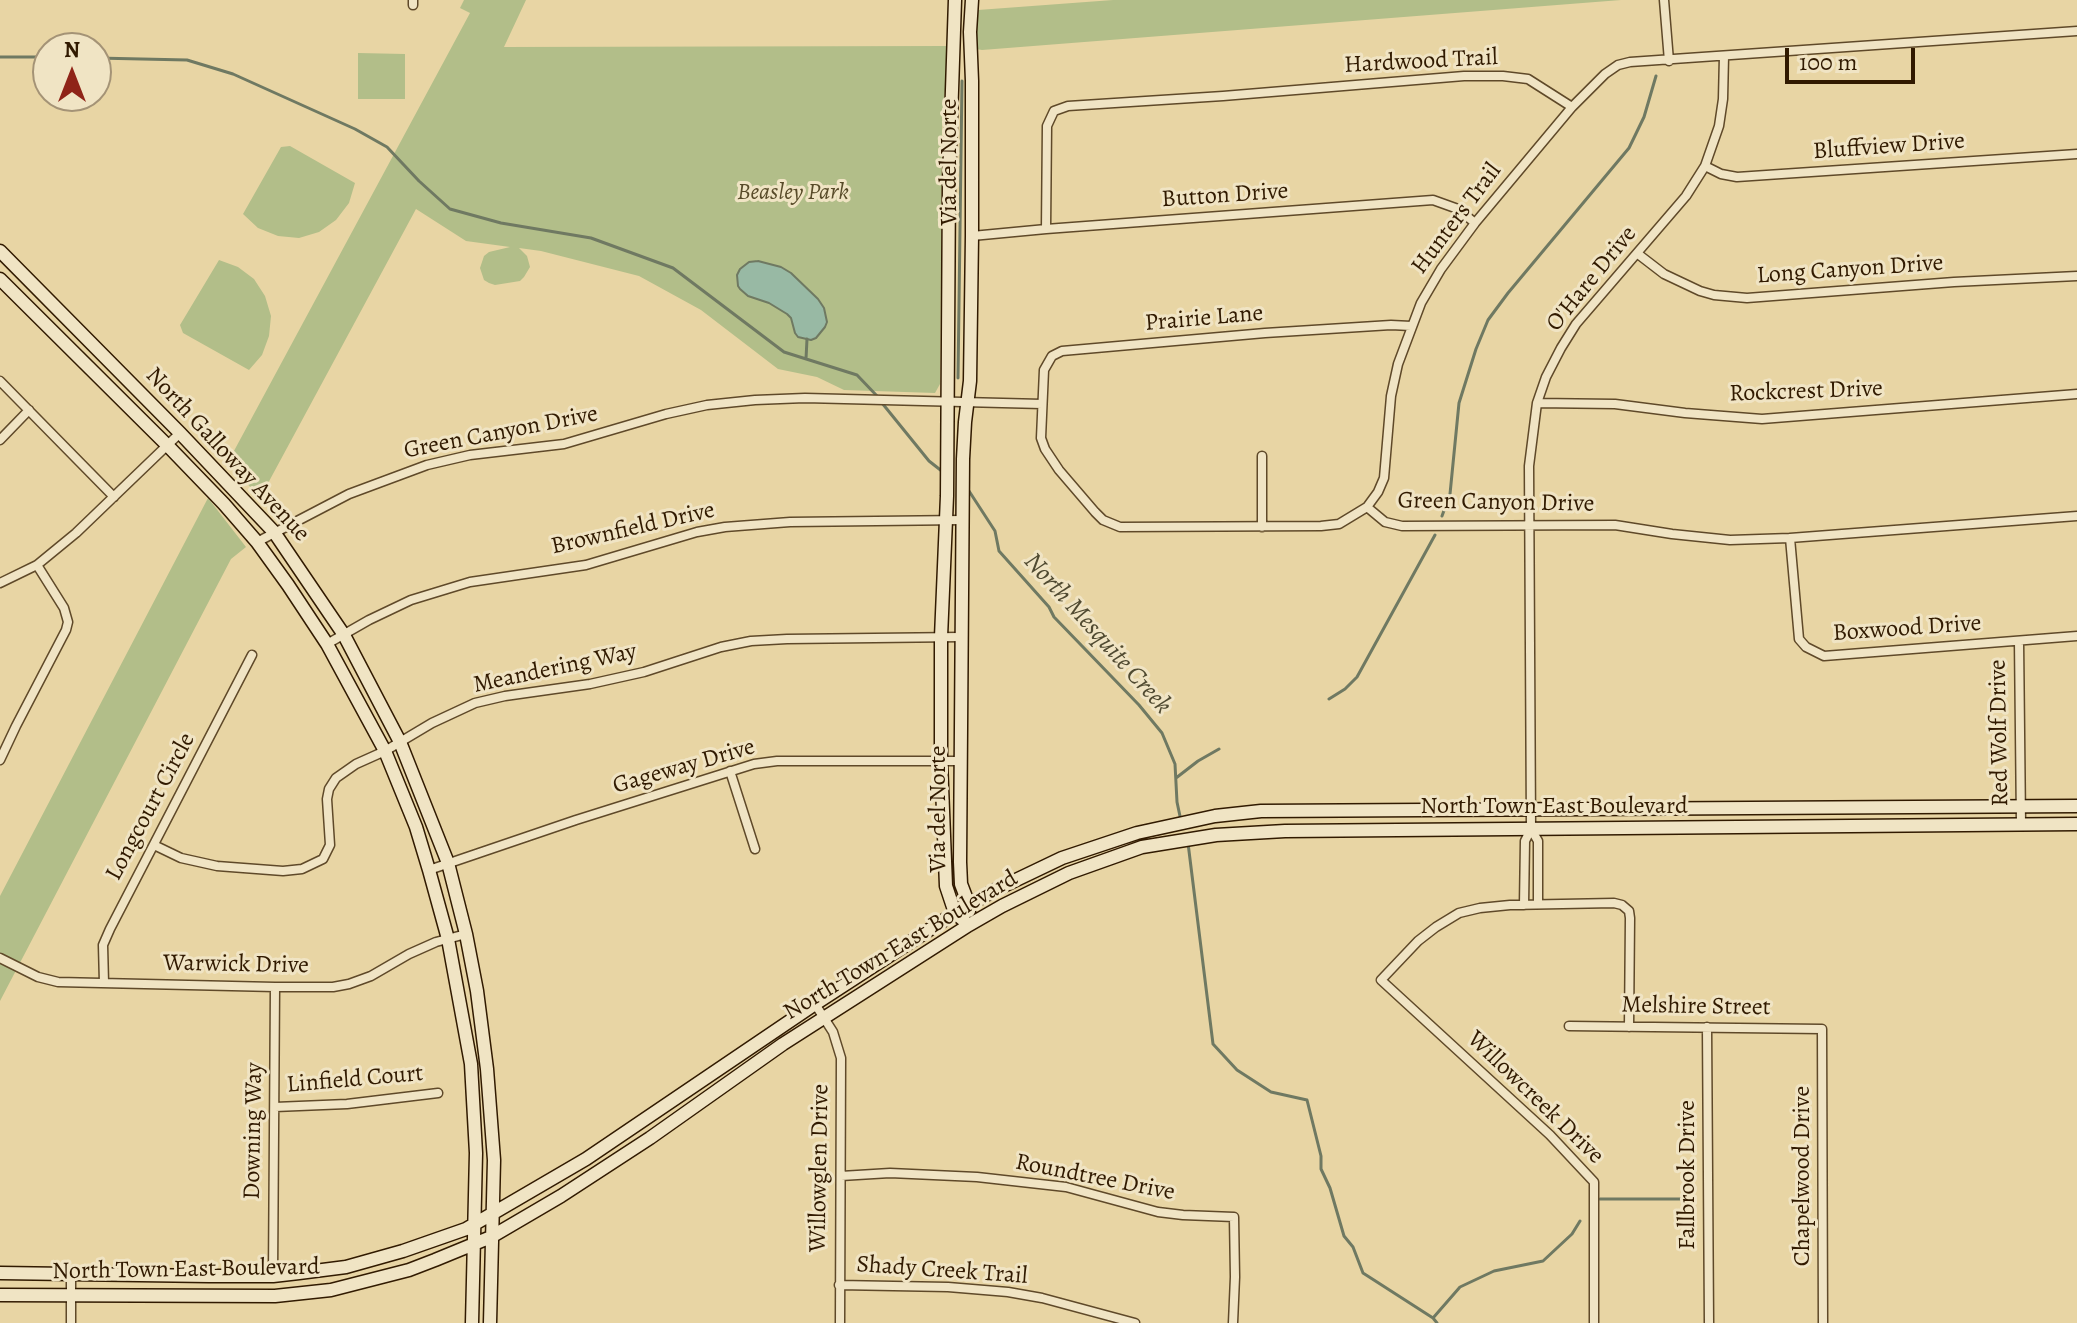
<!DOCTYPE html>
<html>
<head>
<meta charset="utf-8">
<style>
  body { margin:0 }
  #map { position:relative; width:2077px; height:1323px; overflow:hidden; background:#e8d5a4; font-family:Alegreya,serif }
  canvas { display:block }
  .north { position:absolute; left:32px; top:32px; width:80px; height:80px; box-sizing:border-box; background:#f0e4c4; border:2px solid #a49376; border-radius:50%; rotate:0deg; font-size:22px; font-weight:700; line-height:32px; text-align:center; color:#311a00 }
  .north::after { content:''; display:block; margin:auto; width:28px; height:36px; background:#8f2418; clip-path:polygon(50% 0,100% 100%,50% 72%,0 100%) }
  .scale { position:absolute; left:1785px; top:48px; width:130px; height:36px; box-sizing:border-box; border:4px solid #311a00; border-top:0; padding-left:10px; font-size:24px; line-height:28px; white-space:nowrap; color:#311a00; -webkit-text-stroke:6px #f0e4c4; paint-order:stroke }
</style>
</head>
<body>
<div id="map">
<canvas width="2077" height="1323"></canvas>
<div class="north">N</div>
<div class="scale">100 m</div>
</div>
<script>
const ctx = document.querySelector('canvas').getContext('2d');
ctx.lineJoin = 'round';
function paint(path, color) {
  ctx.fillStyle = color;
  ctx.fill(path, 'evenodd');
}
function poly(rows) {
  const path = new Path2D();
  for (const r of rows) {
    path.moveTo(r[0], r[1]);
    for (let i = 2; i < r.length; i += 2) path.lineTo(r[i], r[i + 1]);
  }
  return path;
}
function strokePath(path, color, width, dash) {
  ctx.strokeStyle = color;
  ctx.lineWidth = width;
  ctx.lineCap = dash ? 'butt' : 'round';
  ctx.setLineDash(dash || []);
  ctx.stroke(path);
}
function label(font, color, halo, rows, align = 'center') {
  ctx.font = font + ' Alegreya,serif';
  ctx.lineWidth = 6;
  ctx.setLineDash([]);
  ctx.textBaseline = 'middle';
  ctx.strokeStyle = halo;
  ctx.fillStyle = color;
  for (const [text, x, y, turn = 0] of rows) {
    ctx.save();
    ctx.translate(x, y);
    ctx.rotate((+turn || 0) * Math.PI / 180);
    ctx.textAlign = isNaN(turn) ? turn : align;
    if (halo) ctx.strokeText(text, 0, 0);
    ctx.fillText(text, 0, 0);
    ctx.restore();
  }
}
const green = poly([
  [464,0,526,0,504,47,948,46,948,69,943,105,942,134,940,384,935,393,844,390,817,377,778,369,701,310,639,276,541,251,519,248,527,256,530,267,524,277,520,281,495,285,489,283,484,280,480,268,484,256,489,252,510,247,466,241,416,209,260,498,228,462,470,13,460,8],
  [1113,0,1621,0,982,50,976,49,975,15,978,10],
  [358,53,405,54,405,99,358,99],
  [290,146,355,183,349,203,336,220,319,232,299,238,278,236,258,228,243,214,281,147],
  [219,260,238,267,254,279,265,296,271,316,269,336,262,355,249,370,183,333,180,325],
  [208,498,246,547,231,559,0,1001,0,896]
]);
const water = poly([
  [758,261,781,267,791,273,818,299,824,308,827,322,825,327,816,338,811,340,798,337,795,333,791,318,787,314,769,303,748,296,740,289,738,286,737,275,740,269,749,262,758,261]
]);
const stream = poly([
  [0,57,48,57],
  [96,58,187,60,233,74,355,129,387,147,419,181,450,209,501,223,591,238,673,268,784,352,857,375,878,397],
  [806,359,807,339],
  [958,378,962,81],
  [882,403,929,461,943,472],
  [965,488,969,491,995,531,999,551,1049,607,1054,617,1139,705,1162,733,1175,764,1177,802,1181,821],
  [1442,516,1450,494,1459,403,1476,349,1488,320,1508,293,1629,148,1644,117,1656,76],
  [1329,699,1345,689,1357,677,1435,535],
  [1176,778,1198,761,1219,749],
  [1188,843,1213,1044,1237,1070,1271,1092,1307,1100,1321,1156,1321,1169,1330,1188,1344,1236,1353,1247,1363,1273,1433,1318,1437,1323],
  [1600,1199,1691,1199],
  [1433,1318,1460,1287,1494,1271,1543,1261,1572,1234,1580,1221]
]);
const street = poly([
  [1664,0,1669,61],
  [413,5,413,0],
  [1705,166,1721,174,1737,177,2077,154],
  [1046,229,1047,126,1054,111,1068,106,1223,96,1464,76,1503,76,1528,79,1572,107],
  [972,236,1046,229,1433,200,1458,209,1475,223],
  [1638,254,1664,274,1700,291,1714,295,1747,298,1954,282,2077,276],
  [1411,326,1391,325,1265,333,1062,351,1052,356,1044,370,1041,438,1045,449,1059,470,1095,512,1103,520,1120,527,1321,526,1339,524,1367,507,1378,492,1384,478,1391,396,1398,364,1421,303,1441,269,1475,223,1572,107,1605,74,1618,65,1630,62,2077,31],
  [0,381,114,497],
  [1537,403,1615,404,1685,413,1762,419,2077,394],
  [0,440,29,410],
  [1262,456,1262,527],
  [1367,507,1385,522,1402,526,1615,525,1672,534,1730,540,1790,538,2077,516],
  [1790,538,1799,639,1806,647,1824,656,2077,636],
  [257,542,349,494,427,465,470,455,564,444,666,414,707,405,755,400,805,398,1042,404],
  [0,583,37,565,76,533,180,433],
  [2019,641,2021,824],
  [327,644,369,620,411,600,470,582,586,565,697,532,725,527,790,522,963,520],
  [0,760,16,726,66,630,68,622,64,608,37,565],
  [730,771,755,849],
  [1531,829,1538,841,1538,904],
  [154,845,181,858,217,866,283,871,302,869,323,859,330,845,327,799,329,789,336,778,356,764,385,751,432,723,475,703,505,696,590,684,644,672,721,647,751,641,787,639,961,637],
  [429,870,576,820,754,764,777,761,961,761],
  [1524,905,1525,841,1531,829,1529,466,1537,403,1546,377,1561,348,1576,324,1686,196,1705,166,1719,126,1723,99,1724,56],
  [0,958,38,977,58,982,275,987,333,987,349,984,371,976,409,954,436,942,466,934],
  [104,983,103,945,110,929,252,655],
  [815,1004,833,1032,841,1058,840,1323],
  [1569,1026,1822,1029,1823,1323],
  [1707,1027,1709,1323],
  [275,1107,347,1104,438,1093],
  [841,1176,890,1173,977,1177,1066,1187,1158,1212,1183,1215,1234,1217,1235,1277,1233,1323],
  [273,1276,275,987],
  [839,1285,948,1287,1008,1292,1042,1298,1135,1323],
  [71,1323,71,1274],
  [1594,1323,1594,1182,1550,1135,1381,980,1418,941,1436,927,1459,913,1480,908,1510,905,1614,903,1622,905,1629,911,1630,918,1629,1027]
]);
const secondary = poly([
  [955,0,949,180,947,496,941,637,941,761,946,886,955,913,969,925],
  [0,251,180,433,274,532,344,635,400,742,448,863,466,934,477,991,487,1069,494,1160,490,1323],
  [0,279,168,446,224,504,257,542,288,585,327,644,385,751,416,827,429,870,448,939,471,1064,476,1153,472,1323],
  [969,911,969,905,961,884,960,862,963,459,965,422,970,381,972,236,972,81,970,32,972,0],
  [0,1273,209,1276,273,1276,299,1273,346,1267,403,1251,466,1229,586,1159,815,1004,955,913,993,891,1062,858,1137,833,1215,816,1261,811,2077,806],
  [0,1295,275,1296,331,1290,409,1270,435,1260,491,1237,561,1196,650,1138,783,1044,969,925,1002,906,1069,873,1142,847,1216,835,1285,831,2077,824]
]);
const streetNames = [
  ["Hardwood Trail",1421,62,-3],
  ["Bluffview Drive",1889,147,-4],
  ["Via del Norte",950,162,-90],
  ["Button Drive",1225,196,-4],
  ["Hunters Trail",1457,219,-53],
  ["Long Canyon Drive",1850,270,-4],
  ["O'Hare Drive",1592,279,-51],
  ["Prairie Lane",1204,319,-5],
  ["Rockcrest Drive",1806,392,-2],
  ["Green Canyon Drive",501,433,-11],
  ["North Galloway Avenue",227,455,47],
  ["Green Canyon Drive",1496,503,1],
  ["Brownfield Drive",633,529,-13],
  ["Boxwood Drive",1907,629,-4],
  ["Meandering Way",555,669,-12],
  ["Red Wolf Drive",2000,733,-91],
  ["Gageway Drive",684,767,-16],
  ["Longcourt Circle",151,807,-62],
  ["North Town East Boulevard",1554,807],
  ["Via del Norte",939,809,-90],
  ["North Town East Boulevard",901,946,-31],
  ["Warwick Drive",236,965,1],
  ["Melshire Street",1696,1007,1],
  ["Linfield Court",355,1080,-5],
  ["Willowcreek Drive",1535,1098,44],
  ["Downing Way",254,1131,-89],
  ["Willowglen Drive",820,1168,-89],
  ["Fallbrook Drive",1688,1175,-90],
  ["Chapelwood Drive",1803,1176,-90],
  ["Roundtree Drive",1095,1178,11],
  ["North Town East Boulevard",186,1270,-1],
  ["Shady Creek Trail",942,1271,4]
];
const parkNames = [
  ["Beasley Park",793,193]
];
const waterNames = [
  ["North Mesquite Creek",1097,634,48]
];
paint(green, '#b2be89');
paint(water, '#98b9a4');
strokePath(water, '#6f7962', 2);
strokePath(stream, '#6f7962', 3);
strokePath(street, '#5f4929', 11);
strokePath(secondary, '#311a00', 15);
strokePath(street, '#f0e4c4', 8);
strokePath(secondary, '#f0e4c4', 12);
label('24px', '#311a00', '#f0e4c4', streetNames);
label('italic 24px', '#584b29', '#f0e4c4', parkNames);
label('italic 26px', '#504a31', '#f0e4c4', waterNames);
</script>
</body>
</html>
